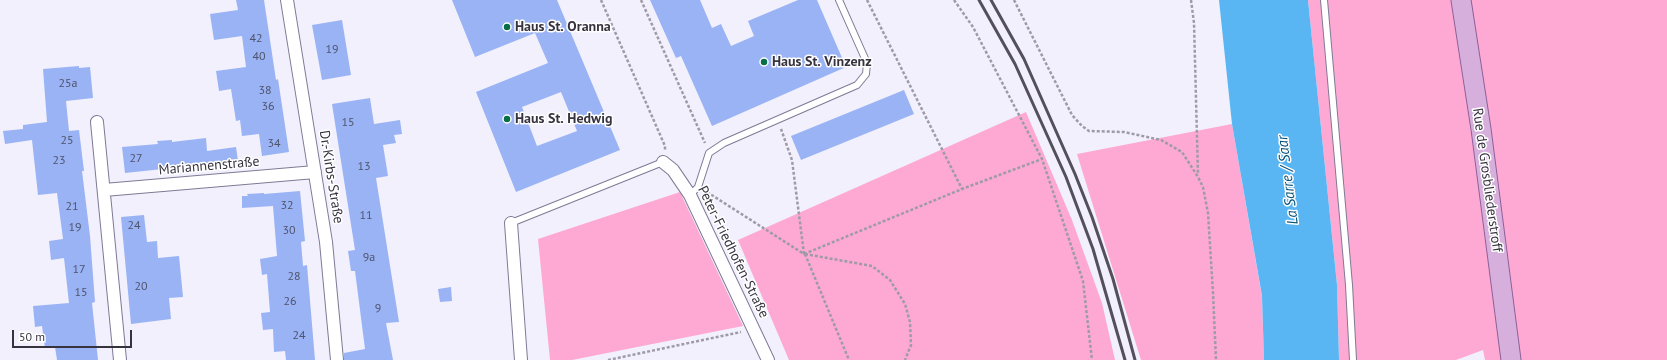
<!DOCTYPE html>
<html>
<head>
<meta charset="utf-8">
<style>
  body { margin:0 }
  #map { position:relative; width:1667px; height:360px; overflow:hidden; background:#f2f0fc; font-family:"PT Sans",sans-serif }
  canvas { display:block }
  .scale { position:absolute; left:12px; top:330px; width:120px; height:18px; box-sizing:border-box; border:2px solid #36333f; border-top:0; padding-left:5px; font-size:12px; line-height:14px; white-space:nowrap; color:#36333f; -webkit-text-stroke:3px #fff; paint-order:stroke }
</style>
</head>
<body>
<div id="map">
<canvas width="1667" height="360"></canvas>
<div class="scale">50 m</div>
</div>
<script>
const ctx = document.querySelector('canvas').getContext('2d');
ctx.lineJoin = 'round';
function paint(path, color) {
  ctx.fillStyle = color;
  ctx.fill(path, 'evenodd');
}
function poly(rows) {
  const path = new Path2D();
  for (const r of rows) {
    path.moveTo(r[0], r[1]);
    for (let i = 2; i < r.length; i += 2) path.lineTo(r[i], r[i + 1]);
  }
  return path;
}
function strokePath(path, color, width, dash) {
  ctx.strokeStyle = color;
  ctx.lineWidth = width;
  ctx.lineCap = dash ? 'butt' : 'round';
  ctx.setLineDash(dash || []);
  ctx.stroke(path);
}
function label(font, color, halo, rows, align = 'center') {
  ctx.font = font + ' "PT Sans",sans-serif';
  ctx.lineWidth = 3;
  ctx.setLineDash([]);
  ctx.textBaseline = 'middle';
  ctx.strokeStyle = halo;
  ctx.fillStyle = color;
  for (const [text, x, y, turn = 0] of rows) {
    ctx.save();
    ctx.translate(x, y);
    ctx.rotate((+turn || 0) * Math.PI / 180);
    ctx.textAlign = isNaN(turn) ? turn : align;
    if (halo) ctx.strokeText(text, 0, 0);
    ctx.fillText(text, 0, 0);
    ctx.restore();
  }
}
const green = poly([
  [1308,0,1667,0,1667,360,1485,360,1483,350,1456,360,1339,360,1337,285],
  [1026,112,1072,220,1102,303,1115,360,789,360,738,240],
  [1232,124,1262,297,1264,360,1141,360,1077,154],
  [680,192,743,326,572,360,550,360,538,239]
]);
const water = poly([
  [1219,0,1308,0,1337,285,1339,360,1264,360,1262,296,1232,124]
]);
const building = poly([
  [236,0,264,0,276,80,278,79,289,152,262,156,259,134,242,136,240,120,236,121,231,89,219,91,216,71,246,67,242,36,214,40,210,14,238,10],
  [452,0,557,0,620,150,516,192,476,92,548,63,535,33,475,57],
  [561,92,577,131,537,146,522,107],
  [650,0,700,0,712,28,721,24,731,46,754,36,748,21,798,0,817,0,846,67,712,126,681,56,676,58],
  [342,20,351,75,322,80,312,25],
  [79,66,79,68,90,67,93,98,66,101,69,131,79,130,84,171,82,171,90,236,95,302,92,303,98,360,57,360,55,347,45,348,42,326,35,327,33,306,69,303,64,258,51,260,49,241,63,239,57,193,38,195,32,140,5,144,3,131,23,129,23,125,47,122,43,69],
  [904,90,914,114,801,160,791,136],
  [370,98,374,124,400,120,402,134,394,135,396,143,383,145,388,176,376,178,399,322,386,323,393,360,344,360,344,353,365,349,355,271,351,271,348,251,355,250,332,104],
  [206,138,207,151,236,147,238,161,125,173,122,147,158,144,157,141,172,140,172,142],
  [300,191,305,241,301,242,303,266,307,265,315,360,286,360,285,351,274,352,273,329,263,330,261,313,270,312,267,274,262,275,260,259,277,256,273,206,242,208,242,196,248,196,247,194,264,193,264,194],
  [144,215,147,242,157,241,158,258,179,256,183,297,169,298,171,319,131,324,121,217],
  [451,287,452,301,440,302,438,289]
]);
const path = poly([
  [601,0,665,146,665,150],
  [641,0,705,143],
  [867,0,962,189],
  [954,0,973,27,1042,159,1083,281,1092,360],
  [1014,0,1072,115,1082,126,1089,131,1124,132,1161,140,1182,152,1198,177,1203,187,1208,213,1213,293,1216,360],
  [1191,0,1194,23,1198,175],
  [707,192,804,254,792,160,781,129],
  [804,254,962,189,1042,159],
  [805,254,872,266,890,280,905,304,910,322,911,345,905,360],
  [805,254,849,360],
  [608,360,741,332]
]);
const service = poly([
  [1324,0,1349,285,1353,360],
  [690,195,698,187,709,153,724,143,857,85,866,74,867,63,839,0],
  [511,223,663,162]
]);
const minor = poly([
  [287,0,326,242,337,360],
  [97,122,120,360],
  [663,162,673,170,690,195,768,360],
  [104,190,315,172],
  [511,223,521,360]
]);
const primary = poly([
  [1461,0,1481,129,1511,360]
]);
const rail = poly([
  [979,0,1015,64,1066,177,1093,249,1125,360],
  [991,0,1024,59,1075,174,1092,217,1113,279,1135,360]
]);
const markers = [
  [507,27,4,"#066f47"],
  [764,62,4,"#066f47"],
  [507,119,4,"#066f47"]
];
const numberNames = [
  ["42",256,39],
  ["19",332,50],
  ["40",259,57],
  ["25a",68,84],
  ["38",265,91],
  ["36",268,107],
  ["15",348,123],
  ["25",67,141],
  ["34",274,144],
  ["27",136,159],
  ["23",59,161],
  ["13",364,167],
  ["32",287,206],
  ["21",72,207],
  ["11",366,216],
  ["24",134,226],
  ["19",75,228],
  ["30",289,231],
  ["9a",369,258],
  ["17",79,270],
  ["28",294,277],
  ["20",141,287],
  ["15",81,293],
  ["26",290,302],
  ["9",378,309],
  ["24",299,336]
];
const poiNames = [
  ["Haus St. Oranna",515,27],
  ["Haus St. Vinzenz",772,62],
  ["Haus St. Hedwig",515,119]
];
const streetNames = [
  ["Mariannenstraße",209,166,-5],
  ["Dr.-Kirbs-Straße",331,177,81],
  ["Rue de Grosbliederstroff",1487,180,82],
  ["Peter-Friedhofen-Straße",733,252,64]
];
const waterNames = [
  ["La Sarre / Saar",1288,180,-97]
];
paint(green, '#fea9d3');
paint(water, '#5ab6f3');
paint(building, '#99b3f5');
strokePath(service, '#7f7a95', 8);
strokePath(minor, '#7f7a95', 14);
strokePath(primary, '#8c6097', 21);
strokePath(path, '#9e9ba7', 2.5, [3, 2]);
strokePath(service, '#fff', 6);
strokePath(minor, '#fff', 12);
strokePath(primary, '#d6afdd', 19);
strokePath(rail, '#53505c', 3);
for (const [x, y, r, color] of markers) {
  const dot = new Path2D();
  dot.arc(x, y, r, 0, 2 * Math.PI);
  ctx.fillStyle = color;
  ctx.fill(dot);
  strokePath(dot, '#fff', 1.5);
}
label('12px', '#4f536c', null, numberNames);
label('bold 14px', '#36333f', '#fff', poiNames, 'left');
label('14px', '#36333f', '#fff', streetNames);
label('italic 15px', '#045078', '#fff', waterNames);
</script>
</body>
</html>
